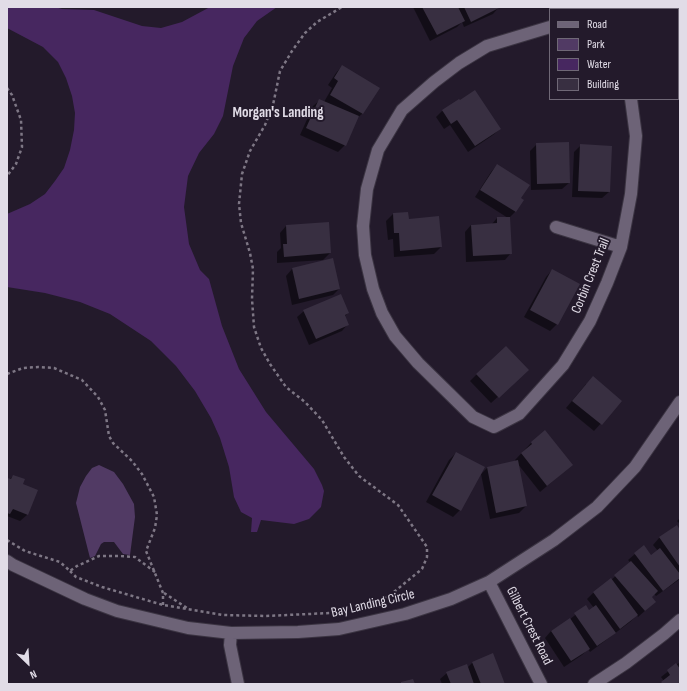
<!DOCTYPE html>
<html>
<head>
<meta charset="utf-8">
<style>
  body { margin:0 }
  #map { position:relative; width:687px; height:691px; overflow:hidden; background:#231a2b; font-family:"Sofia Sans Condensed",sans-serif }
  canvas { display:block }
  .frame { position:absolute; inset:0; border:8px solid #e1dce7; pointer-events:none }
  .legend { position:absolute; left:549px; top:8px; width:130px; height:92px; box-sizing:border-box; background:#231a2b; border:1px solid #6f6876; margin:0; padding:5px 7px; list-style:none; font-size:12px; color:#e1dce7 }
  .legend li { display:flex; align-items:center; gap:8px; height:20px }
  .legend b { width:20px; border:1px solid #6f6876 }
  .north { position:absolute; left:8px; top:643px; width:40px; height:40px; -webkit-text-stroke:3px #231a2b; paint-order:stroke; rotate:155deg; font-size:11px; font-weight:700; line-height:16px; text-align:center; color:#e1dce7 }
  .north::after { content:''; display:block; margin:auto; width:14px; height:18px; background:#e1dce7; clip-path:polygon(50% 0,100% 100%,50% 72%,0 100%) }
</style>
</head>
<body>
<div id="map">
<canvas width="687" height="691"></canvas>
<div class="frame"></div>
<ul class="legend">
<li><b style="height:5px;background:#6d6377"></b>Road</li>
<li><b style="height:11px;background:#513a64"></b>Park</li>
<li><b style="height:11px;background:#472760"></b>Water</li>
<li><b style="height:11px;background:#382f41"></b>Building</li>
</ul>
<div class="north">N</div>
</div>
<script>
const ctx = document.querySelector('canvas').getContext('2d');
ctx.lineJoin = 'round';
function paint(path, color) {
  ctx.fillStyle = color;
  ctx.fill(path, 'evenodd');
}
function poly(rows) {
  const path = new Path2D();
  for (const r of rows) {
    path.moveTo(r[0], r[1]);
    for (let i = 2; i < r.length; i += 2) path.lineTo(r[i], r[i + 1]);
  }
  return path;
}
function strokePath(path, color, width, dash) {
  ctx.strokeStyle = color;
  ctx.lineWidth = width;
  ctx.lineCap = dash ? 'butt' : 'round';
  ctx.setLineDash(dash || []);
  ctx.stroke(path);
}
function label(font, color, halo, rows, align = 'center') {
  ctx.font = font + ' "Sofia Sans Condensed",sans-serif';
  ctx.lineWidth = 4;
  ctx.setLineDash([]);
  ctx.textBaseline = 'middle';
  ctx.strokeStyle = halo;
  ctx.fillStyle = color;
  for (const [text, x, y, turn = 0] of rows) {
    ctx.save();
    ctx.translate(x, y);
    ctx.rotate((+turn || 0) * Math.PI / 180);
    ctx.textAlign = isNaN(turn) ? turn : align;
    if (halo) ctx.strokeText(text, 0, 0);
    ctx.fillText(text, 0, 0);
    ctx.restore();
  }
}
const green = poly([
  [99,465,114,472,123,484,134,504,135,517,130,555,123,554,114,542,104,542,101,544,95,556,90,558,76,503,80,487,86,476,92,468]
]);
const water = poly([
  [7,7,55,7,62,9,94,10,142,26,161,28,182,22,210,7,277,7,257,21,244,38,233,66,223,116,214,134,199,153,188,176,184,207,189,244,200,270,209,279,222,326,239,369,266,412,314,469,322,485,324,491,321,507,309,519,294,524,261,520,257,532,251,532,252,518,241,512,234,497,229,467,220,438,211,418,195,391,176,366,151,341,110,314,80,302,45,293,7,287,7,214,30,204,45,194,55,181,64,168,70,150,74,130,75,113,72,96,66,78,58,62,43,47,7,28]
]);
const shadow = poly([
  [413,7,499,7,493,14,464,27,462,22,457,27,430,41],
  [342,66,378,88,362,114,356,119,345,145,338,152,300,135,313,106,320,100,324,102,332,88,328,85,336,73],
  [442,111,500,129,493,135,468,152,450,125,444,129,436,117],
  [537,144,569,183,562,189,531,190,530,151],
  [581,145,609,192,602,198,572,197,574,152],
  [497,165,520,198,523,200,515,212,509,218,511,253,505,260,466,262,465,232,471,225,492,224,497,218,508,218,475,197,491,172],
  [407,213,408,220,441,247,434,254,394,257,393,239,388,240,386,221,393,214],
  [286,226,330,253,323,260,277,263,277,252,281,248,280,233],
  [332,260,339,289,333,295,292,305,286,276,292,269],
  [552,270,579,285,557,324,550,331,524,317,546,277],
  [304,311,348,313,345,316,348,324,342,331,309,345,297,317],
  [477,374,521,376,491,403,470,381],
  [586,384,621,401,594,431,566,408],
  [531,443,572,465,540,492,517,463,526,506,519,513,490,519,481,474,487,468,516,462,515,460],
  [456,453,460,510,453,517,426,502,449,460],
  [13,476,21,485,36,491,27,515,20,521,7,516,7,479,9,480],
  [680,518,680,524,677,521],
  [676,526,678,529,680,527,680,579,656,596,654,594,651,597,655,602,638,617,637,615,630,622,590,652,588,649,582,655,564,667,545,638,551,631,569,620,585,607,589,612,594,608,587,599,594,592,611,580,631,563,628,560,635,554,651,556,658,551,653,545,659,538],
  [492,654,505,684,442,684,440,679,447,673,467,668,472,663],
  [680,662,680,684,661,684,664,681,661,677]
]);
const building = poly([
  [422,7,458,7,465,21,437,35],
  [464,7,501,7,471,22],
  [342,65,380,88,363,114,330,95,338,81,334,78],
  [475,90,501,129,475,146,457,120,451,124,442,110,459,99,460,100],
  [319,99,359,116,346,146,306,128],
  [569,142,570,183,537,184,536,143],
  [580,144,612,146,610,192,578,191],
  [497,164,530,185,521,198,524,200,516,212,480,190],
  [408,212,409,219,439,216,442,247,400,251,399,233,394,233,393,213],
  [497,217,510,217,512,254,473,256,471,225,497,223],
  [329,222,331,253,284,257,283,244,287,244,286,225],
  [333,258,340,289,299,299,292,268],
  [552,269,580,284,558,325,530,310],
  [341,294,349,313,345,315,349,325,316,339,303,310],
  [506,346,529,370,499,398,476,374],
  [593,376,622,401,602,425,572,401],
  [545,430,573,465,547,486,521,453,532,444,531,442],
  [456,452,485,467,461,511,432,495],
  [518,460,527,506,496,513,487,467],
  [13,475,25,479,23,484,38,490,28,515,13,509,10,514,7,513,7,478,11,479],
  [677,525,680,530,680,567,659,537],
  [644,545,651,555,660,548,680,574,680,578,663,591,634,553],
  [631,561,658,591,652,597,656,602,645,611,614,575],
  [611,578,638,615,620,629,593,592],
  [586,605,589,610,596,605,616,633,597,646,574,613],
  [570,618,590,649,571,661,551,631],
  [493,653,505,684,481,684,472,662],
  [676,663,680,669,680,684,663,684,661,682,670,675,667,670],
  [467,664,474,684,451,684,446,672],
  [413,679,415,684,401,684,401,682]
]);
const path = poly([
  [7,88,12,95,21,120,22,147,16,164,7,176],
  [7,374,23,368,38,367,54,368,82,380,98,397,105,410,109,436,113,443,132,461,142,474,154,497,157,515,155,528,146,551,163,593,163,605],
  [7,540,25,551,60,562,70,571,77,566,99,556,119,556,135,557,155,572],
  [70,571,76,577,102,587,163,605,223,615,266,616,330,613,372,603,389,596,422,569,427,557,427,547,398,505,359,476,344,457,322,420,305,402,286,387,270,364,261,348,254,327,252,299,253,269,250,253,241,223,239,204,242,174,250,151,265,125,273,105,280,71,292,51,305,33,317,22,342,7],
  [164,593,187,608]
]);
const minor = poly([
  [609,7,610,9],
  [550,27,487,46,459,63,434,82,402,110,378,150,367,189,363,226,365,255,373,289,382,313,395,336,418,363,473,417,494,427,519,414,563,365,590,321,607,283,621,247,631,194,636,136,631,99],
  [556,227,621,247],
  [7,561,13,565,85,599,117,611,188,628,231,633,298,632,339,629,405,614,451,599,489,582,554,540,597,507,635,467,680,402],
  [489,582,541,684],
  [231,633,230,645,238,684],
  [594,684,626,663,664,634,680,620]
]);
const streetNames = [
  ["Corbin Crest Trail",591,276,-68],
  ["Bay Landing Circle",373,604,-13],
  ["Gilbert Crest Road",529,626,63]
];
const neighbourhoodNames = [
  ["Morgan's Landing",278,113]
];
paint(green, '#513a64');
paint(water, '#472760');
paint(shadow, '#0007');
paint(building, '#382f41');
strokePath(minor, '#3b3442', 14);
strokePath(path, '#7e7785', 2.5, [3, 3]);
strokePath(minor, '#6d6377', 12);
label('14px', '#e1dce7', '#231a2b', streetNames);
label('bold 15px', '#e1dce7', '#231a2b', neighbourhoodNames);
</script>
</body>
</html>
